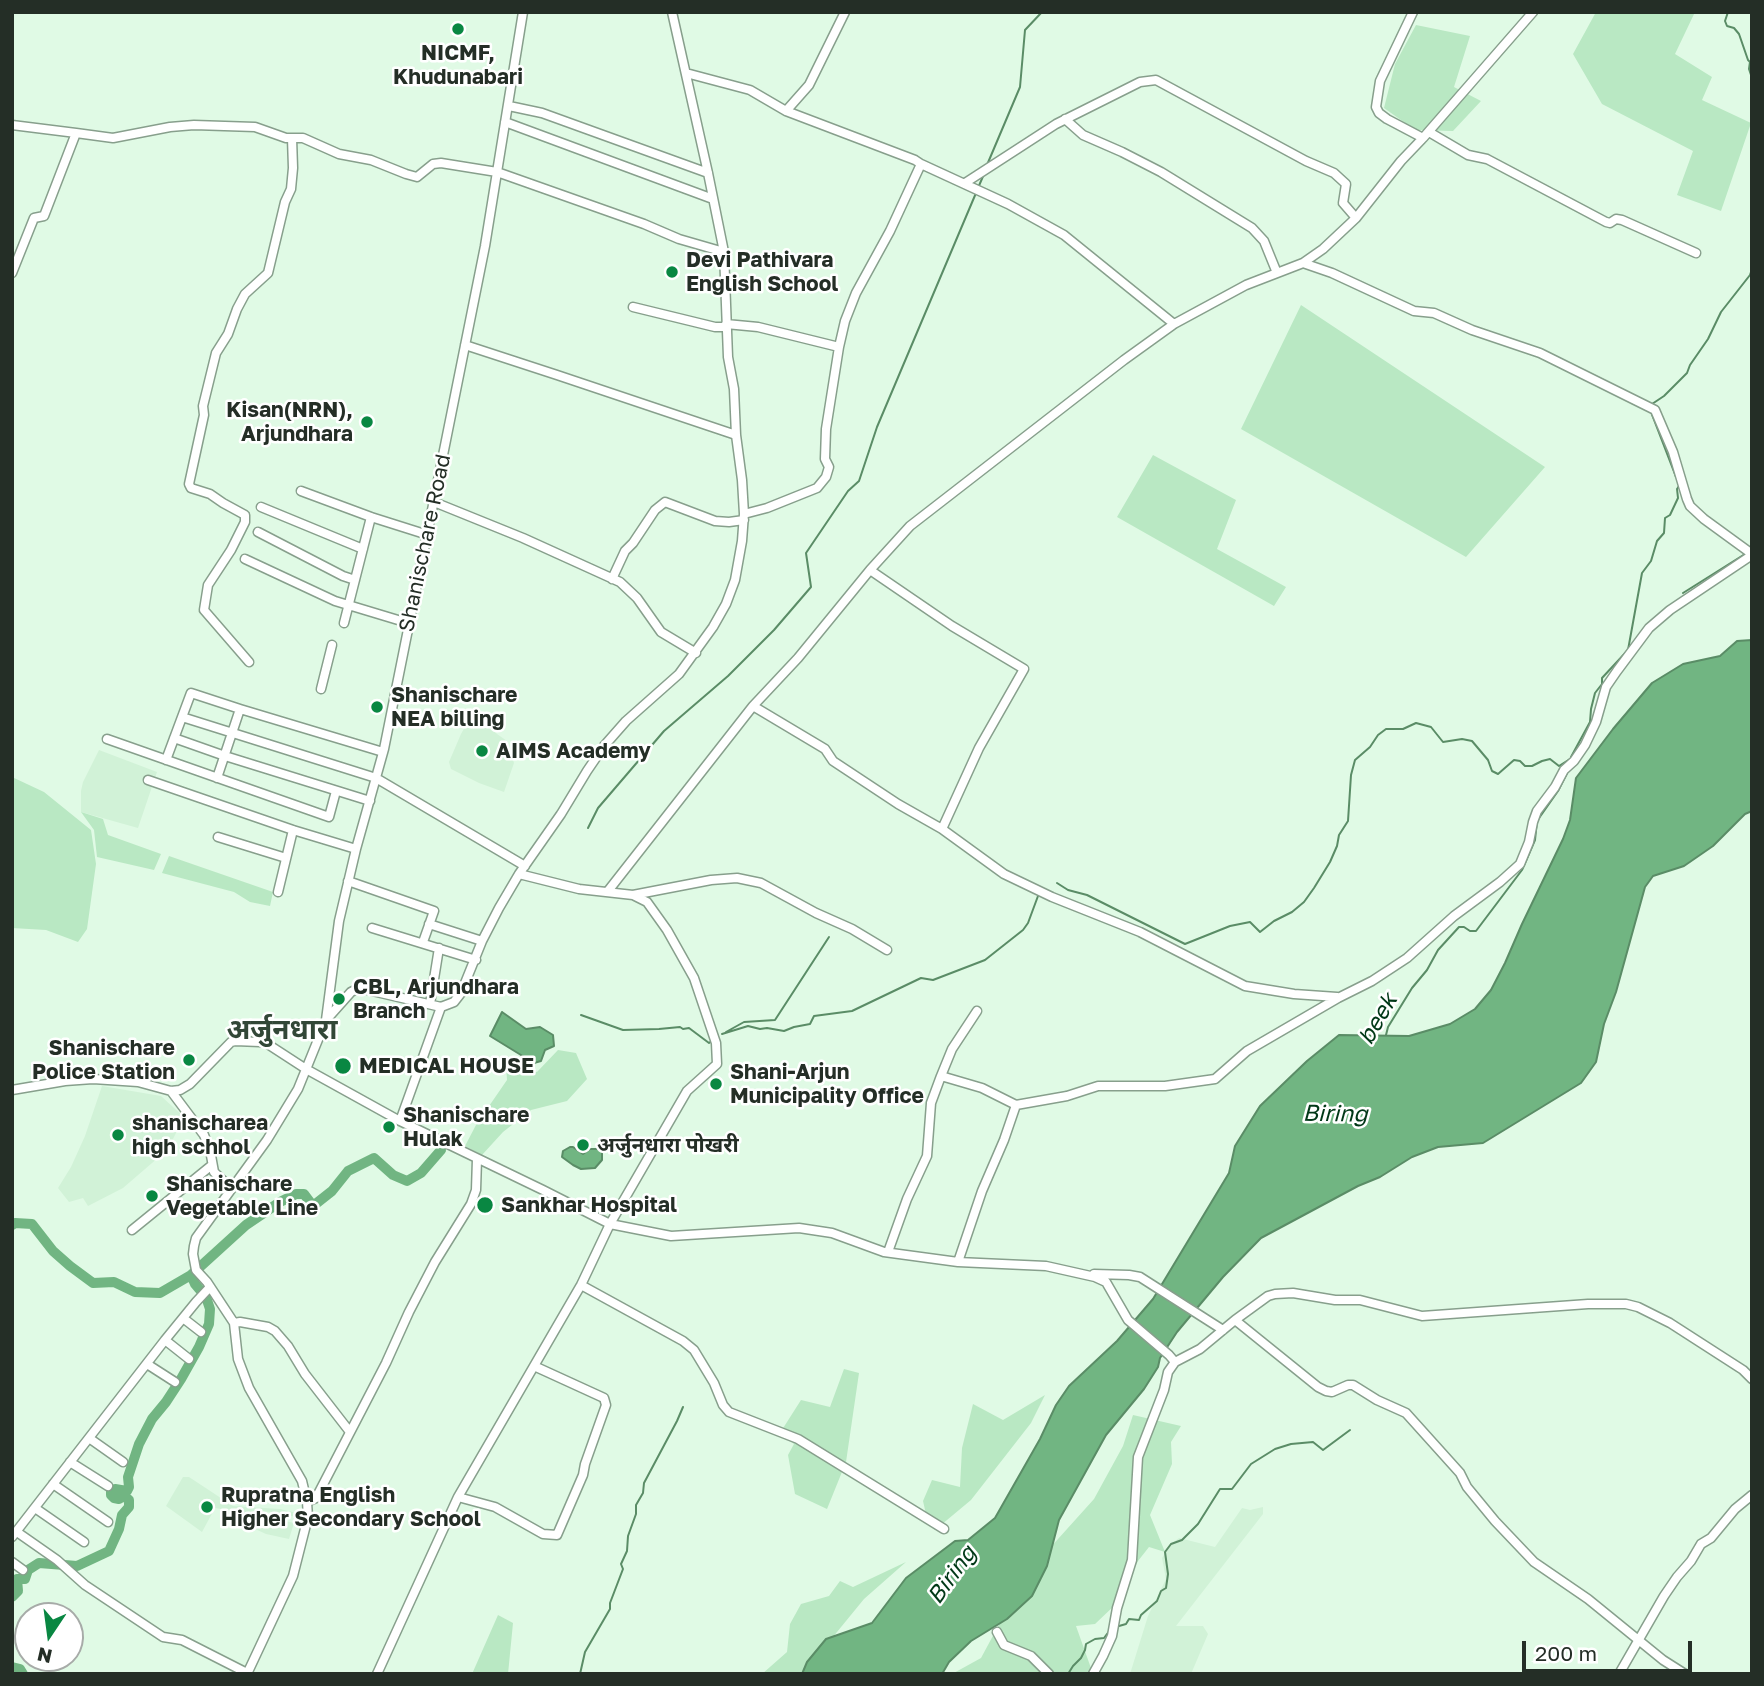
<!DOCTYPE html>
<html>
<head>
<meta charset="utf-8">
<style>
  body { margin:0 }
  #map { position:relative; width:1764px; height:1686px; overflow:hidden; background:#e0fae5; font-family:"Golos Text",sans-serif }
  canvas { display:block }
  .frame { position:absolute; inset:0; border:14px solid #242e26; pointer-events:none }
  .north { position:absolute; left:14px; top:1602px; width:70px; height:70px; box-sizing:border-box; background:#fff; border:2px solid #a7aba8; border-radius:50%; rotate:193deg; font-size:19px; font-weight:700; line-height:28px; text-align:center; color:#242e26 }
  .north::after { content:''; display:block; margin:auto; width:24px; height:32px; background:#098742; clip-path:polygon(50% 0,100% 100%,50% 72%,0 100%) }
  .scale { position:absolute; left:1522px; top:1641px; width:170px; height:32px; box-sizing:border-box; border:4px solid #242e26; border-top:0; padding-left:9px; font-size:21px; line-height:24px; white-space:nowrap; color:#242e26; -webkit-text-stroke:5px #fff; paint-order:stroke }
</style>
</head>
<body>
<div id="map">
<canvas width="1764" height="1686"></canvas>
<div class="frame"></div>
<div class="north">N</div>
<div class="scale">200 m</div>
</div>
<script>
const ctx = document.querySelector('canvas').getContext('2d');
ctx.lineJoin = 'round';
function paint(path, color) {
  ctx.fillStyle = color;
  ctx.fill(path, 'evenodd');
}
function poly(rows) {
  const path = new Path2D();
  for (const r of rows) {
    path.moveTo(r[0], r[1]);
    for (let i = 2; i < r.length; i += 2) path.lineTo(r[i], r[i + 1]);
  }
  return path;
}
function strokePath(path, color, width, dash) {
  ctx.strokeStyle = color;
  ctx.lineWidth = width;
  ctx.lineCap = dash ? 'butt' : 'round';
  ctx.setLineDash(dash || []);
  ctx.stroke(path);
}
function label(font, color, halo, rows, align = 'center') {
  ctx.font = font + ' "Golos Text","Noto Sans Devanagari",sans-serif';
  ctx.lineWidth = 5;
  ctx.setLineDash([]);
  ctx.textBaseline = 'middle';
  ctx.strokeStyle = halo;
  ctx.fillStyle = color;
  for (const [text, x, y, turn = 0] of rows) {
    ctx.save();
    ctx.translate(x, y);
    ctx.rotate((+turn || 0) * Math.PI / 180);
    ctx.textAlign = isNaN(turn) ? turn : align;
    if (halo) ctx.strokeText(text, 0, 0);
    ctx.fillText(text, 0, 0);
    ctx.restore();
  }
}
const built = poly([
  [474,711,497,734,507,741,514,763,504,792,479,783,451,769,449,762,461,734],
  [99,750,157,772,138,828,81,812,81,791,83,782],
  [102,1086,161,1096,184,1117,173,1139,159,1157,123,1188,88,1206,83,1198,69,1202,58,1188,71,1167,85,1136],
  [183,1477,189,1477,233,1506,280,1509,297,1513,296,1517,272,1512,253,1511,253,1517,267,1517,294,1523,289,1539,266,1534,240,1522,221,1509,215,1508,202,1532,166,1506],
  [1263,1507,1263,1514,1176,1626,1203,1626,1208,1634,1191,1674,1130,1674,1148,1616,1166,1579,1162,1558,1171,1544,1179,1538,1215,1547,1242,1508,1250,1510]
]);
const green = poly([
  [1596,12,1695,12,1675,54,1712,77,1702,100,1751,123,1721,211,1677,195,1693,151,1602,104,1573,54],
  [1416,25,1470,36,1454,87,1481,101,1453,131,1415,130,1384,108,1395,64],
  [1301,305,1545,467,1466,557,1241,429],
  [1153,455,1236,500,1217,549,1286,587,1274,606,1117,517],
  [12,777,44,792,91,830,96,864,87,929,78,942,46,930,12,928],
  [81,812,103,819,108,835,161,854,154,870,97,857,94,830],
  [169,856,273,892,270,906,250,902,234,892,162,873],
  [558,1050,576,1053,587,1079,567,1101,531,1110,503,1132,482,1155,465,1146,476,1125,507,1080,506,1064,537,1072],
  [844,1369,859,1373,846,1462,827,1509,795,1494,788,1455,794,1444,780,1433,801,1400,830,1407],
  [1045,1395,1031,1423,971,1500,935,1530,928,1523,923,1501,932,1480,960,1487,962,1448,973,1404,1003,1420],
  [1133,1415,1181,1426,1171,1442,1172,1464,1150,1515,1165,1552,1149,1547,1138,1561,1115,1605,1095,1624,1076,1626,1092,1671,1091,1674,952,1674,981,1658,1009,1606,1049,1549,1094,1499,1123,1446],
  [906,1562,864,1599,819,1654,812,1674,762,1674,787,1652,790,1624,801,1604,829,1596,840,1581,853,1587],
  [498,1615,513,1623,508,1674,472,1674]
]);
const water = poly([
  [1752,640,1752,811,1745,814,1713,846,1684,866,1653,876,1645,887,1616,992,1604,1024,1596,1062,1581,1083,1483,1143,1438,1147,1412,1157,1380,1177,1358,1186,1261,1238,1223,1277,1177,1332,1160,1358,1158,1367,1144,1389,1106,1435,1059,1520,1047,1566,1032,1596,1007,1619,971,1641,949,1662,942,1674,802,1674,807,1662,826,1639,872,1623,906,1578,955,1541,968,1540,995,1518,1040,1439,1056,1405,1069,1386,1117,1341,1153,1299,1229,1173,1235,1146,1260,1106,1307,1061,1339,1035,1409,1036,1450,1024,1475,1009,1491,990,1505,963,1522,924,1563,839,1570,820,1576,778,1613,729,1652,683,1683,664,1720,656,1737,641,1752,640],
  [502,1012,526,1029,540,1027,553,1035,554,1046,545,1050,541,1061,534,1063,490,1036,502,1012],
  [570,1147,573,1147,583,1154,590,1149,599,1149,602,1152,602,1160,595,1168,581,1169,573,1165,562,1157,563,1151,570,1147]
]);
const stream = poly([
  [1728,12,1725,21,1727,26,1734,28,1739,34,1748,60,1750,62,1749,69,1752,78],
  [987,165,1020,87,1025,30,1042,12],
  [978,188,984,174],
  [1652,404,1664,396,1687,373,1690,365,1708,339,1721,312,1750,275,1752,269],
  [1651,412,1676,477],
  [1683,593,1745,554],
  [1571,757,1590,722,1591,709,1595,693,1602,684,1602,678,1628,650,1642,573,1651,561,1657,541,1664,533,1665,518,1670,515,1678,498,1677,489,1679,486],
  [588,828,598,808,664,731,728,676,774,630,811,587,806,553,848,491,859,481,877,427,976,193],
  [1057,883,1068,890,1087,895,1185,944,1230,926,1250,922,1260,932,1274,921,1292,912,1304,902,1314,888,1330,862,1337,846,1339,835,1348,821,1351,775,1355,760,1370,747,1378,735,1386,729,1403,729,1416,723,1431,727,1443,742,1462,739,1472,741,1488,760,1492,771,1498,774,1514,760,1520,761,1525,766,1532,766,1542,761,1550,759,1559,766,1570,759],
  [581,1015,623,1030,659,1029,680,1027,683,1029,689,1028,709,1043,713,1040],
  [726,1032,744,1022,775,1020,829,937],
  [722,1034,748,1026,760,1029,767,1028,784,1031,794,1027,810,1024,814,1016,852,1011,921,978,933,980,985,960,1023,930,1028,923,1038,896],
  [1386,1035,1388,1027,1412,988,1427,970,1438,950,1459,927,1464,927,1470,931,1476,931,1522,870,1535,840,1537,821,1558,791,1568,771],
  [12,1583,17,1585],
  [1119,1626,1126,1624,1129,1619,1139,1620,1141,1615,1157,1601,1161,1591,1166,1588,1168,1574,1165,1552,1171,1544,1182,1540,1198,1524,1220,1489,1232,1489,1251,1464,1275,1449,1291,1444,1313,1442,1323,1450,1350,1430],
  [580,1674,585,1652,610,1609,610,1603,623,1569,621,1564,627,1551,628,1536,636,1514,636,1505,643,1493,644,1483,677,1421,683,1407],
  [1068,1674,1073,1666,1081,1658,1085,1650,1086,1644,1095,1639,1104,1638,1110,1630]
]);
const river = poly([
  [12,1225,15,1223,32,1224,53,1251,70,1266,93,1283,114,1282,135,1292,160,1293,191,1275,246,1225,280,1202,296,1194,304,1194,313,1206,332,1191,348,1171,374,1158,393,1175,407,1181,421,1173,441,1150],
  [12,1597,18,1591,17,1579,25,1579,28,1570,39,1563,77,1566,109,1551,119,1529,122,1515,129,1507,129,1500,124,1496,119,1499,114,1498,111,1495,111,1491,115,1489,127,1491,129,1487,128,1477,139,1444,152,1419,166,1402,181,1379,199,1347,209,1324,210,1309,206,1297,195,1284,191,1275],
  [12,1667,20,1669,23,1674]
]);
const minor = poly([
  [1413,12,1380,81,1376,107,1379,113,1387,119,1423,138],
  [686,73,750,90,786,111,915,160,921,164,1008,204,1064,235,1174,324],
  [509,106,542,113,708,173],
  [786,111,809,85,845,12],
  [1065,119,1083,135,1122,152,1161,172,1252,228,1264,241,1277,273],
  [505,122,713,199],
  [12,125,76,133,44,216,34,218,12,273],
  [1429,132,1468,155,1487,159,1606,222,1610,223,1616,219,1622,220,1696,253],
  [76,133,113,138,170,127,194,125,255,127,286,138,303,138,339,154,371,160,406,174,417,177,433,164,441,163,497,172,644,224,679,239,724,252],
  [965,183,1056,124,1140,82,1156,80,1306,161,1334,173,1346,184,1343,203,1356,218],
  [1303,263,1332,273,1414,311,1434,313,1472,330,1540,353,1655,410,1673,452,1687,499,1690,506,1704,519,1752,554],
  [633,307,715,327,726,327],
  [726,324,758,327,839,347],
  [465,345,557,375,736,435],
  [301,491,371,517,428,535],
  [434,502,523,538,620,582,637,598,661,632,696,653],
  [261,507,363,549],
  [744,514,767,508,817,488,826,477,829,467,825,459,826,429,839,347,845,321,856,293,890,231,921,164],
  [258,532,343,576,355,580],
  [245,559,335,601,408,623],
  [870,570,952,626,1024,669,979,748,942,829],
  [612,579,625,551,633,543,655,510,665,502,715,521,729,522,744,520],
  [344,623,371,517],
  [249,662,204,610,208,585,231,550,245,522,245,515,223,503,210,494,191,488,189,484,204,415,203,406,216,353,228,334,237,309,245,294,268,273,285,202,291,189,293,168,292,138],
  [321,689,332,645],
  [753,706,825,749,833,761,898,804,942,829,1004,874,1052,897,1140,932,1245,986,1294,994,1337,997],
  [182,717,376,778,525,866],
  [174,738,225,756,370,801],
  [107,739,329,817,336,791],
  [166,760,191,693,240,709,383,752],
  [217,778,240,709],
  [148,780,293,830,356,849],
  [218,837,286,858],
  [519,874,561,814,587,771,604,746,626,721,679,674,713,627,726,604,735,580,742,541,744,514,742,480,736,435,734,389,728,357,724,252,708,173,672,12],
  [348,881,434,911,423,942],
  [608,891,753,706,798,658,870,570,910,526,1124,360,1174,324,1246,285,1303,263,1323,249,1356,218,1401,161,1423,138,1533,12],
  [278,892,293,830],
  [633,895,711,880,737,878,761,883,816,913,852,929,887,950],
  [429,924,482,941],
  [372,928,476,960],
  [430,1004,439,948],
  [326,1020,351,992,359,988,441,1007,454,1002,461,993,482,941,499,908,519,874,579,889,633,895,647,902,667,930,694,978,716,1043,717,1064,687,1091,610,1224,581,1285,458,1497,377,1674],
  [941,1076,952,1049,977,1011],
  [12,1090,65,1081,93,1079,138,1082,171,1091,180,1090,190,1084,231,1042,235,1041,260,1042,266,1043,306,1069,400,1121,543,1190,610,1224,671,1236,799,1228,832,1233,884,1252,958,1262,1046,1266,1095,1277,1106,1282,1128,1320,1169,1355,1175,1362],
  [171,1091,204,1135,210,1150,214,1172,231,1188],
  [400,1121,441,1007],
  [132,1230,212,1165],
  [888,1252,907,1199,927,1156,931,1103,941,1076,982,1088,1016,1105,1067,1096,1098,1086,1165,1086,1215,1079,1247,1051,1338,998,1372,981,1407,958,1454,916,1500,882,1520,864,1529,842,1533,822,1537,811,1555,787,1564,770,1574,761,1585,745,1596,722,1606,687,1617,671,1649,628,1670,610,1752,555],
  [958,1262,982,1191,1004,1140,1016,1105],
  [1094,1274,1129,1275,1140,1277,1223,1330],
  [581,1285,683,1341,694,1350,714,1383,723,1405,729,1412,798,1439,944,1529],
  [183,1318,201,1332],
  [1235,1320,1318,1387,1326,1391,1332,1392,1348,1385,1353,1385,1377,1400,1406,1413,1460,1473,1467,1487,1495,1521,1534,1562,1588,1599,1663,1660,1685,1674],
  [234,1323,240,1322,268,1327,275,1331,288,1346,305,1374,350,1432],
  [165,1340,189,1359],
  [147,1364,175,1382],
  [89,1438,123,1462],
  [70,1462,108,1486],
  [53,1484,108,1522],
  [458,1497,495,1507,543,1534,557,1535,583,1475,585,1464,606,1405,604,1398,534,1366],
  [307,1502,316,1498,386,1363,409,1312,435,1262,471,1204,476,1190,477,1159],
  [35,1508,84,1542],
  [17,1532,57,1560,85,1585,163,1637,182,1640,247,1673],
  [12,1537,165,1340,196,1302,210,1287],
  [12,1562,23,1570],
  [997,1632,1004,1645,1031,1656,1049,1674],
  [247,1674,293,1576,308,1517,307,1502,302,1481,249,1388,238,1359,234,1323,207,1282,196,1270,193,1254,194,1246,196,1238,267,1140,298,1089,326,1020,339,921,356,849,384,749,485,246,523,12],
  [1093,1674,1103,1656,1112,1636,1117,1608,1132,1560,1138,1457,1164,1390,1168,1372,1175,1362,1200,1349,1235,1320,1268,1296,1275,1294,1293,1293,1335,1300,1360,1300,1422,1316,1588,1304,1626,1304,1638,1307,1670,1323,1743,1370,1752,1379],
  [1619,1674,1664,1596,1677,1577,1691,1561,1701,1544,1711,1538,1735,1509,1752,1495]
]);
const markers = [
  [458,29,7,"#098742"],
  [672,272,7,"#098742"],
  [367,422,7,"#098742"],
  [377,707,7,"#098742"],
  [482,751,7,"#098742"],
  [339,999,7,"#098742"],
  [189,1060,7,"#098742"],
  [343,1066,9,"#098742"],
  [716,1084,7,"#098742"],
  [389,1127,7,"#098742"],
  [118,1135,7,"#098742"],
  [583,1145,7,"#098742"],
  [152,1196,7,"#098742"],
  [485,1205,9,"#098742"],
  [207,1507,7,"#098742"]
];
const poiNames = [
  ["NICMF,",458,53,"center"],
  ["Khudunabari",458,77,"center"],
  ["Devi Pathivara",686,260],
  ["English School",686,284],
  ["Kisan(NRN),",353,410,"right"],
  ["Arjundhara",353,434,"right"],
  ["Shanischare",391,695],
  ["NEA billing",391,719],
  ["AIMS Academy",496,751],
  ["CBL, Arjundhara",353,987],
  ["Branch",353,1011],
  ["Shanischare",175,1048,"right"],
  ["Police Station",175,1072,"right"],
  ["MEDICAL HOUSE",359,1066],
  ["Shani-Arjun",730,1072],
  ["Municipality Office",730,1096],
  ["Shanischare",403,1115],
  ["Hulak",403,1139],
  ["shanischarea",132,1123],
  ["high schhol",132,1147],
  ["अर्जुनधारा पोखरी",597,1145],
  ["Shanischare",166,1184],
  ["Vegetable Line",166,1208],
  ["Sankhar Hospital",501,1205],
  ["Rupratna English",221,1495],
  ["Higher Secondary School",221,1519]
];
const streetNames = [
  ["Shanischare Road",425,543,-78]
];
const waterNames = [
  ["beek",1378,1019,-60],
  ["Biring",1335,1114,1],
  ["Biring",952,1575,-54]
];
const districtNames = [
  ["अर्जुनधारा",282,1030]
];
paint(built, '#d1f2d7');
paint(green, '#b9e8c3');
paint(water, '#71b582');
strokePath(water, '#5a8c66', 2);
strokePath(stream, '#5a8c66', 2);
strokePath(river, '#71b582', 10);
strokePath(minor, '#879f8c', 11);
strokePath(minor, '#fff', 8);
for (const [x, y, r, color] of markers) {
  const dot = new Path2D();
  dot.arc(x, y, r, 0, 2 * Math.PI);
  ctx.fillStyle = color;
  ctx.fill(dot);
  strokePath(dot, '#fff', 2.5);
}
label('bold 21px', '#242e26', '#fff', poiNames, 'left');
label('21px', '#242e26', '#fff', streetNames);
label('italic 23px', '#013817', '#fff', waterNames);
label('bold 28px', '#324737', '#fff', districtNames);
</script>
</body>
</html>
